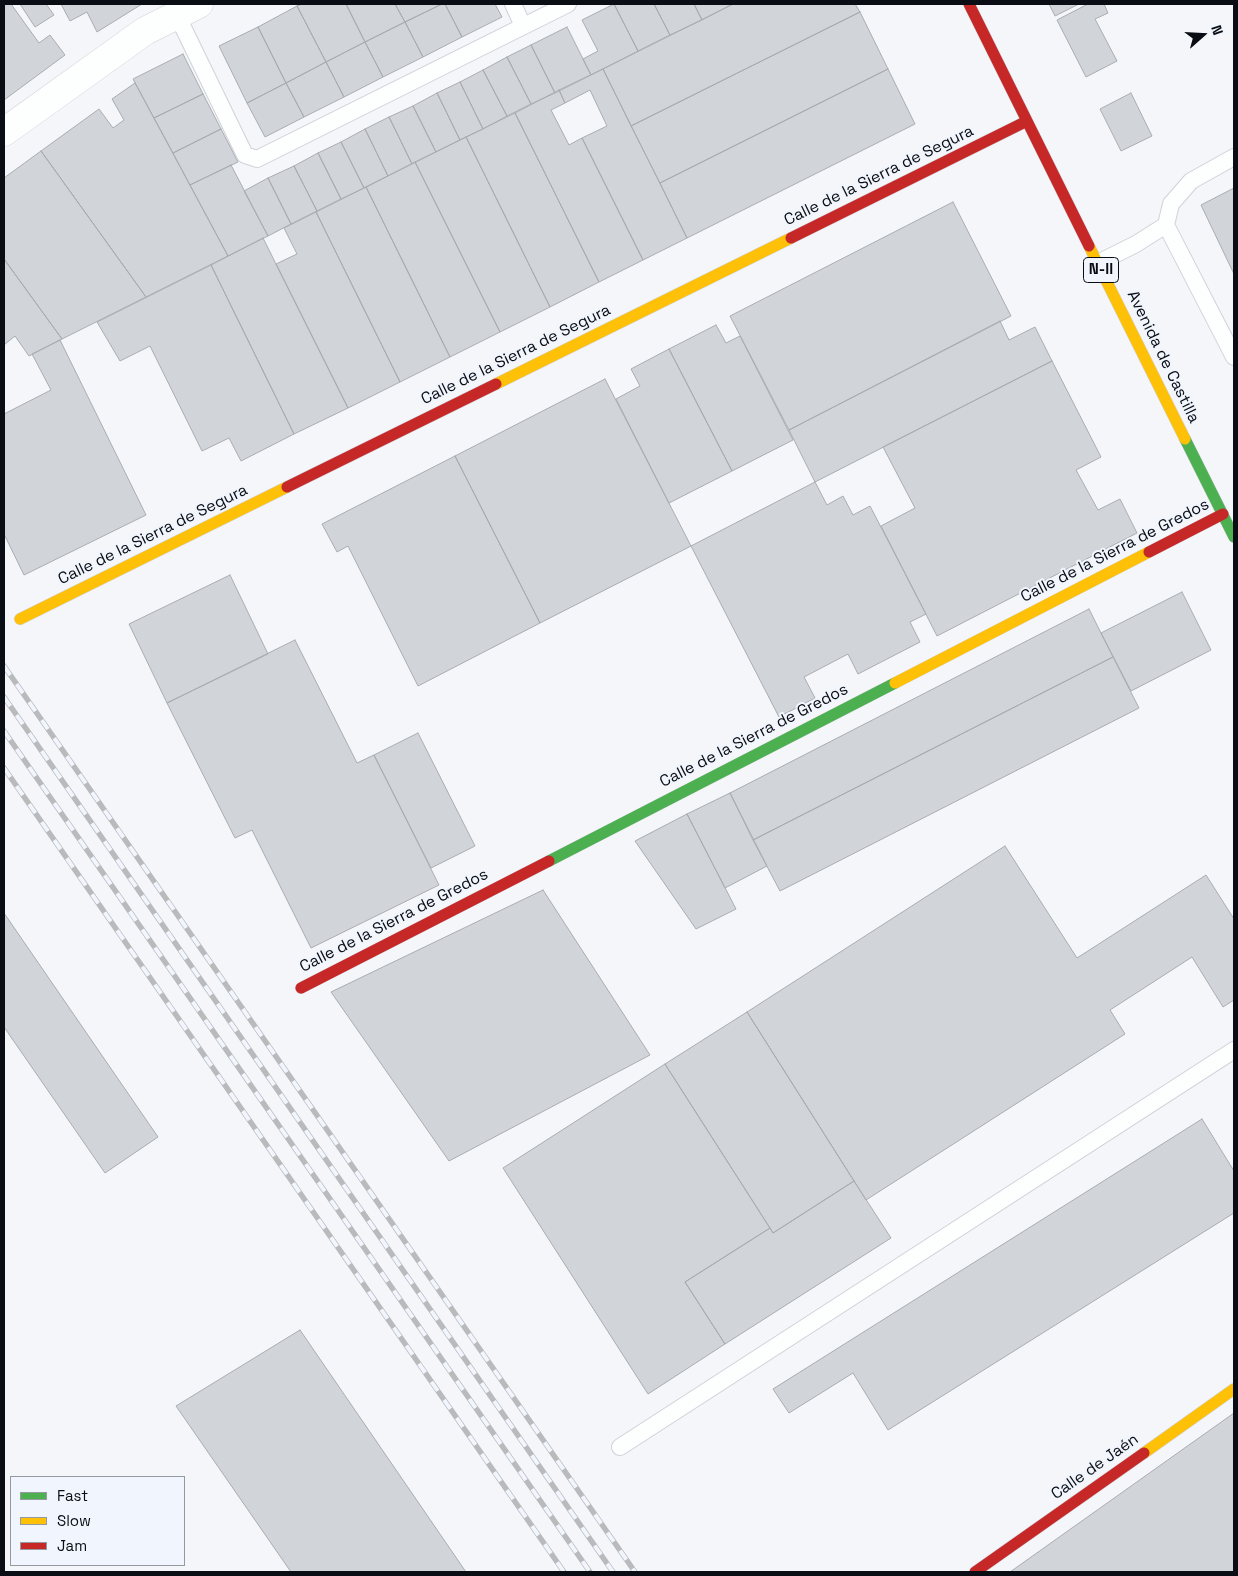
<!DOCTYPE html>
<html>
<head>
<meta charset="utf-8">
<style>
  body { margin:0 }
  #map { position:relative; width:1238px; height:1576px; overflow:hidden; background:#f4f6fa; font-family:"Space Grotesk",sans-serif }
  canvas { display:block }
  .frame { position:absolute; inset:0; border:5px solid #0a0e14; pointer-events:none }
  .legend { position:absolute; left:10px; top:1476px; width:175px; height:90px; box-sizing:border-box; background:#f1f5fd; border:1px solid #9599a0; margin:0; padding:6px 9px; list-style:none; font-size:15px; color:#0a0e14 }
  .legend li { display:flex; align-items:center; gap:10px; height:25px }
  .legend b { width:25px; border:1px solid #9599a0 }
  .north { position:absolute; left:1178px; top:10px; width:50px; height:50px; -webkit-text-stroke:4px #f1f5fd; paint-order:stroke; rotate:71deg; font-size:14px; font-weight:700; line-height:20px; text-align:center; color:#0a0e14 }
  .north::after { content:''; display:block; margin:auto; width:18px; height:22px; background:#0a0e14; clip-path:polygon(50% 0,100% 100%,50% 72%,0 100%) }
</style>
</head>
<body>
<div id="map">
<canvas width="1238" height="1576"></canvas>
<div class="frame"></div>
<ul class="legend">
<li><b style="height:6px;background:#4caf50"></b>Fast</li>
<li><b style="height:6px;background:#ffc107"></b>Slow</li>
<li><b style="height:6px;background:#c62828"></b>Jam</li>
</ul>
<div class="north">N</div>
</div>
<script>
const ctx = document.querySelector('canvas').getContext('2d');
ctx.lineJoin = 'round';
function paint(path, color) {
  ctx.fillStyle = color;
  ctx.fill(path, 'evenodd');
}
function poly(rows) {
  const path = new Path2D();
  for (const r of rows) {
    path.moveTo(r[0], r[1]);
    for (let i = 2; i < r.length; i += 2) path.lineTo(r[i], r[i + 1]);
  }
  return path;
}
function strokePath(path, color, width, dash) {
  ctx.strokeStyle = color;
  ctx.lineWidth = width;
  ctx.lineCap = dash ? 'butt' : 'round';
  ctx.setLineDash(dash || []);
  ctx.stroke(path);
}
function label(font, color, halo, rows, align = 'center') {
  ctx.font = font + ' "Space Grotesk",sans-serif';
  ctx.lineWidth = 4;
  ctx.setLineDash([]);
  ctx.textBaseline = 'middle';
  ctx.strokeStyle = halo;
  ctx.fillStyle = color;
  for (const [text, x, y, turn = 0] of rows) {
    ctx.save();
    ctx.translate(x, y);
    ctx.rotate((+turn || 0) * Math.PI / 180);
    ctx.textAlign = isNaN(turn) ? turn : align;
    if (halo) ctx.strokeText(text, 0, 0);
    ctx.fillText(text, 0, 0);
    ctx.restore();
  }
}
const building = poly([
  [4,4,11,4,39,43,50,35,65,55,4,100,4,4],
  [20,4,46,4,54,15,35,27,20,4],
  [61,4,142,4,97,32,87,12,70,21,61,4],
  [302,4,346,4,365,42,326,62,297,6,302,4],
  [346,4,395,4,405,22,365,42,346,4],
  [395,4,442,4,405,22,395,4],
  [442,4,445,4,462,37,423,57,405,22,442,4],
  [445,4,495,4,502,17,462,37,445,4],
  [614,4,654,4,670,35,638,51,614,4],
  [614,4,638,51,591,75,583,59,598,51,582,20,614,4],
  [654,4,694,4,702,20,670,35,654,4],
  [694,4,733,4,702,20,694,4],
  [733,4,855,4,860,12,631,126,603,69,733,4],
  [1049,4,1079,4,1055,16,1049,4],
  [1088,4,1104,4,1108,13,1095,19,1117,61,1086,77,1057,20,1088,4],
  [297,6,326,62,286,83,258,27,297,6],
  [860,12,888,69,660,183,631,126,860,12],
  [405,22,423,57,383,77,365,42,405,22],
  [258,27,286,83,247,103,219,46,258,27],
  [567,27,591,75,555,93,531,45,567,27],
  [365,42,383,77,344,97,326,62,365,42],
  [531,45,555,93,531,104,507,57,531,45],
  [183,54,203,94,154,118,133,79,183,54],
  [507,57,531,104,507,116,483,70,507,57],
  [326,62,344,97,304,117,286,83,326,62],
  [603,69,687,238,643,260,582,138,607,126,590,90,565,103,559,90,603,69],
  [888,69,915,124,687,238,660,183,888,69],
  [483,70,507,116,483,129,460,82,483,70],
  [460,82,483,129,460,140,437,93,460,82],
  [135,83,228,256,146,297,41,151,99,109,113,128,124,120,112,99,135,83],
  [286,83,304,117,265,137,247,103,286,83],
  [559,90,565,103,551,110,569,145,582,138,643,260,599,282,515,113,559,90],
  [437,93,460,140,436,152,413,106,437,93],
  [1131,93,1152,136,1121,151,1100,109,1131,93],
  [203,94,221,129,173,153,154,118,203,94],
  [413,106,436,152,412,164,389,117,413,106],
  [515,113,599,282,550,307,466,137,515,113],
  [389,117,412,164,388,176,365,129,389,117],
  [221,129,238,162,190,185,173,153,221,129],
  [365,129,388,176,364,188,341,142,365,129],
  [466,137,550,307,500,332,415,162,466,137],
  [341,142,364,188,341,199,318,153,341,142],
  [41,151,146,297,62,339,4,259,4,178,41,151],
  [318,153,341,199,317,211,294,166,318,153],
  [415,162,500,332,450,357,366,187,415,162],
  [231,165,268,236,228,256,190,185,231,165],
  [294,166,317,211,291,224,268,178,294,166],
  [268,178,291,224,268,236,244,191,268,178],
  [366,187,450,357,400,382,316,212,366,187],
  [1234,188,1234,274,1201,205,1234,188],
  [953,202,1011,316,789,430,730,316,953,202],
  [316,212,400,382,348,408,276,264,297,254,284,228,316,212],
  [263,238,348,408,294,434,211,265,263,238],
  [4,259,62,339,29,356,15,336,4,345,4,259],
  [211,265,294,434,241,461,229,438,202,451,150,346,120,361,97,322,211,265],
  [1000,321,1009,340,1035,327,1052,361,815,482,789,430,1000,321],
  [716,325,726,343,740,336,793,440,732,471,669,349,716,325],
  [60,340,146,515,24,575,4,534,4,414,51,390,32,354,60,340],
  [669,349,732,471,669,503,616,399,640,386,631,369,669,349],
  [1052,361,1101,457,1076,470,1098,510,1120,499,1137,533,937,636,881,526,915,508,883,447,1052,361],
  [605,379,691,546,540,623,455,456,605,379],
  [455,456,540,623,418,686,348,546,337,552,322,524,455,456],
  [815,482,827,505,843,496,853,515,870,506,926,614,910,622,920,642,858,674,848,654,804,677,815,698,779,717,691,546,815,482],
  [230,575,268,654,167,703,129,624,230,575],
  [1182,592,1211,650,1131,691,1101,633,1182,592],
  [1089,609,1113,657,753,840,730,793,1089,609],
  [295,640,357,763,374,755,439,885,311,948,252,830,235,838,167,703,295,640],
  [1113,657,1139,708,780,891,753,840,1113,657],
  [418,733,475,846,431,868,374,755,418,733],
  [730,793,767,866,725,888,687,814,730,793],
  [687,814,736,909,696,929,635,841,687,814],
  [1005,846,1077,958,1206,875,1234,919,1234,1000,1223,1007,1192,957,1110,1010,1125,1034,866,1200,747,1012,1005,846],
  [543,890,650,1055,449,1161,331,992,543,890],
  [4,913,158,1137,105,1173,4,1027,4,913],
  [747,1012,854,1181,773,1233,665,1064,747,1012],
  [665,1064,770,1228,685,1282,725,1344,648,1394,503,1168,665,1064],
  [1202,1119,1234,1171,1234,1213,888,1430,853,1373,789,1413,773,1389,1202,1119],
  [854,1181,891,1238,725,1344,685,1282,770,1228,773,1233,854,1181],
  [300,1330,466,1572,291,1572,176,1406,300,1330],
  [1234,1413,1234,1572,1010,1572,1234,1413]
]);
const lane = poly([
  [513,4,523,26],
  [177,15,245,155,257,159,568,4],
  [1166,225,1234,357],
  [1098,263,1136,244,1166,225,1171,204,1191,181,1234,157],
  [620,1447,1234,1050]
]);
const street = poly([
  [4,132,145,31,199,4]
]);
const fast = poly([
  [1185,439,1234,537],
  [549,861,895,683]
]);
const slow = poly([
  [1089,246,1185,439],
  [496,384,791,238],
  [20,619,287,487],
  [895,683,1149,552],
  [1144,1453,1234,1389]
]);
const jam = poly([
  [969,4,1089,246],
  [791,238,1027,121],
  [287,487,496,384],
  [1149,552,1223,514],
  [301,988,549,861],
  [975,1572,1144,1453]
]);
const rail = poly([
  [4,666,635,1572],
  [4,697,613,1572],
  [4,731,590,1572],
  [4,768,564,1572]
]);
const shields = [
  [1101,270,35]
];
const shieldNames = [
  ["N-II",1101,270]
];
const streetNames = [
  ["Calle de la Sierra de Segura",879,176,-26],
  ["Calle de la Sierra de Segura",516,355,-26],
  ["Avenida de Castilla",1163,357,64],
  ["Calle de la Sierra de Segura",153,535,-26],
  ["Calle de la Sierra de Gredos",1115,551,-27],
  ["Calle de la Sierra de Gredos",754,736,-27],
  ["Calle de la Sierra de Gredos",394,921,-27],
  ["Calle de Jaén",1095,1467,-35]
];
paint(building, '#d1d5da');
strokePath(building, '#a9abb0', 1);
strokePath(lane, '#cfd2d8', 18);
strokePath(street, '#cfd2d8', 29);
strokePath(fast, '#cfd2d8', 12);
strokePath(slow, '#cfd2d8', 12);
strokePath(jam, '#cfd2d8', 12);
strokePath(lane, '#fdfefe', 16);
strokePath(street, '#fdfefe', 28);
strokePath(fast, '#4caf50', 11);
strokePath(slow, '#ffc107', 11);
strokePath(jam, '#c62828', 11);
strokePath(rail, '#b9babc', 5.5);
strokePath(rail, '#f1f5fd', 4, [11]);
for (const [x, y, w] of shields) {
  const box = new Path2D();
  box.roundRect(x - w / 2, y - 12.5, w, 25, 4);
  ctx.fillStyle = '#f1f5fd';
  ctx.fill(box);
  strokePath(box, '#0a0e14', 1);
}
label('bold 15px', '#0a0e14', null, shieldNames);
label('16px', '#0a0e14', '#f1f5fd', streetNames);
</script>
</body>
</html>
